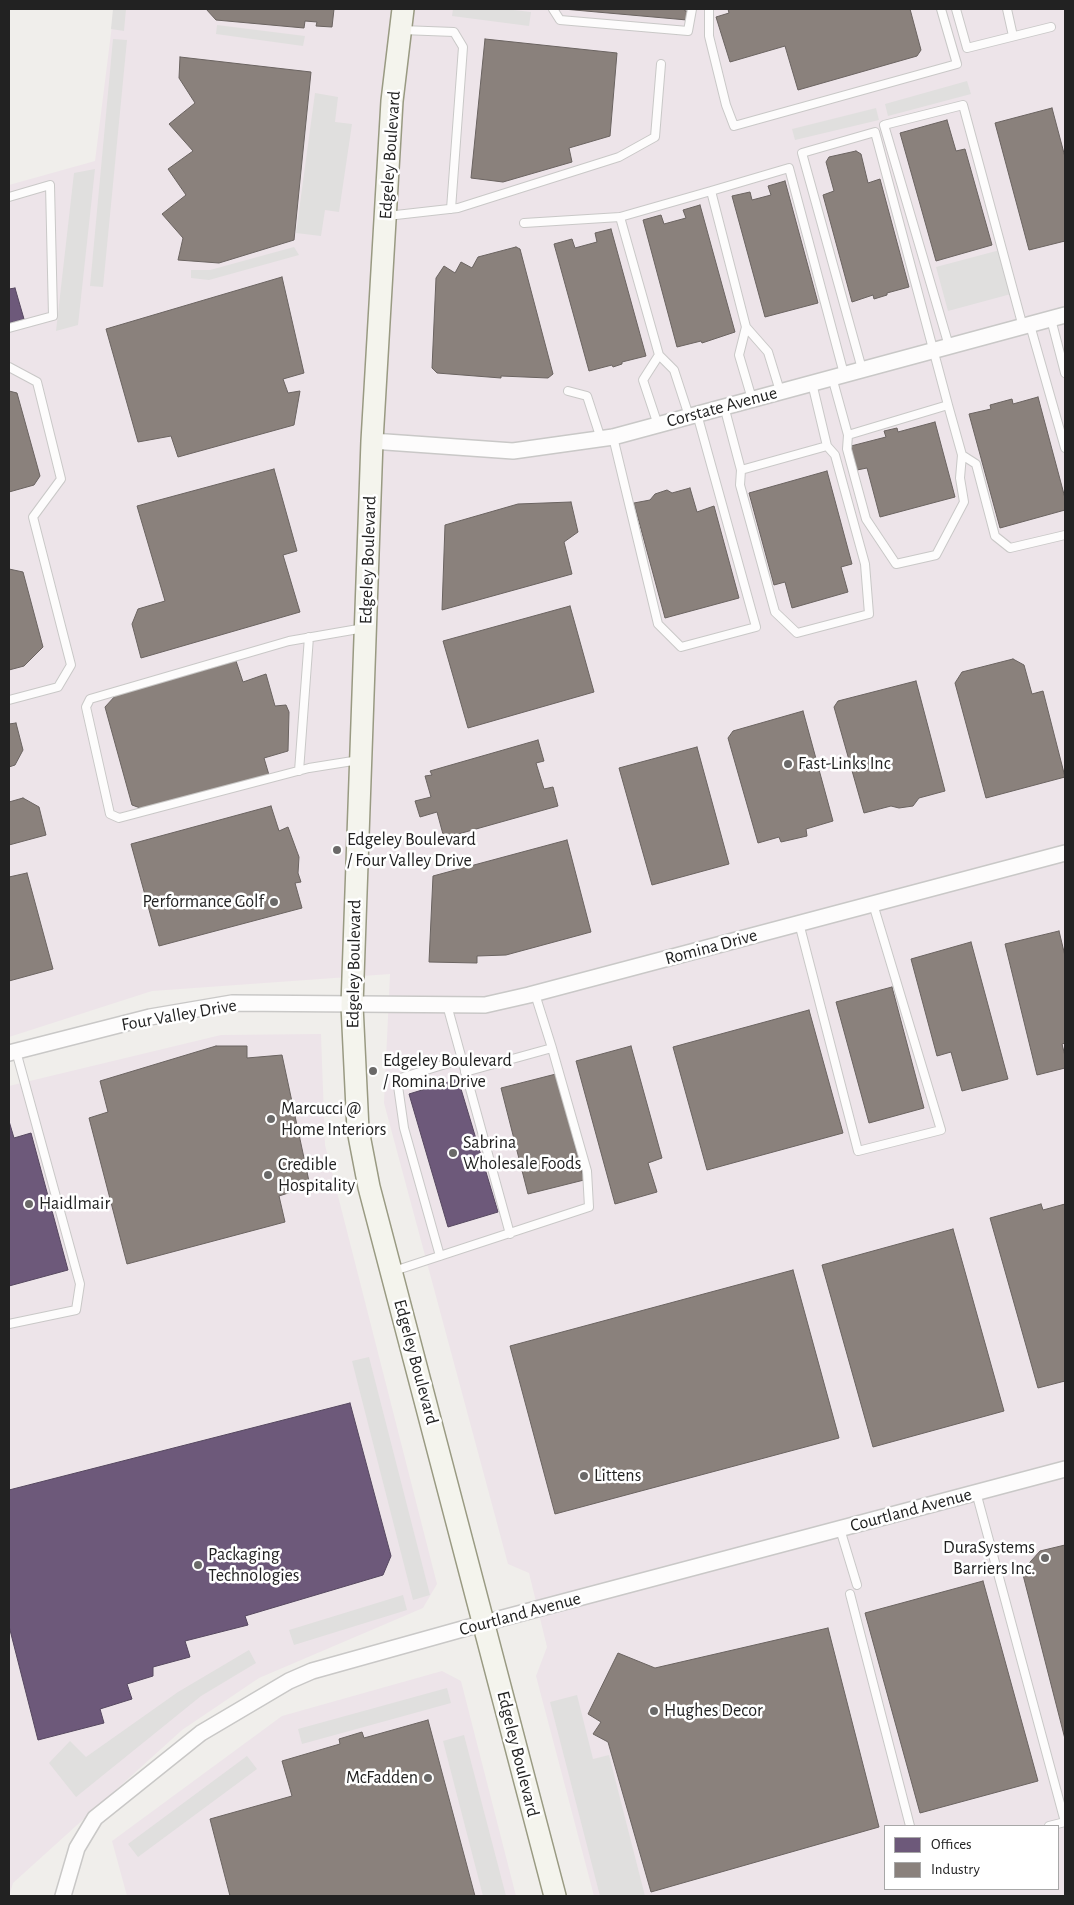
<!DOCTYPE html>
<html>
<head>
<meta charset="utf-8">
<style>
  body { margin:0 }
  #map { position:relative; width:1074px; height:1905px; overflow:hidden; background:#f0eeeb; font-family:"Alegreya Sans",sans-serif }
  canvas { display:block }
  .frame { position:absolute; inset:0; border:10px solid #222; pointer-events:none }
  .legend { position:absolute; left:884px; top:1825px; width:175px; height:65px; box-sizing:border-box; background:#fff; border:1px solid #a7a7a7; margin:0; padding:6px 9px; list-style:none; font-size:15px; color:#222 }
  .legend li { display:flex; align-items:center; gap:10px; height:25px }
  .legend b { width:25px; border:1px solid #a7a7a7 }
</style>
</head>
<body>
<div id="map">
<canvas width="1074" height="1905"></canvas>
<div class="frame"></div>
<ul class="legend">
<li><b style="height:14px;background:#6d597a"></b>Offices</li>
<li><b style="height:14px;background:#8a817c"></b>Industry</li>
</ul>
</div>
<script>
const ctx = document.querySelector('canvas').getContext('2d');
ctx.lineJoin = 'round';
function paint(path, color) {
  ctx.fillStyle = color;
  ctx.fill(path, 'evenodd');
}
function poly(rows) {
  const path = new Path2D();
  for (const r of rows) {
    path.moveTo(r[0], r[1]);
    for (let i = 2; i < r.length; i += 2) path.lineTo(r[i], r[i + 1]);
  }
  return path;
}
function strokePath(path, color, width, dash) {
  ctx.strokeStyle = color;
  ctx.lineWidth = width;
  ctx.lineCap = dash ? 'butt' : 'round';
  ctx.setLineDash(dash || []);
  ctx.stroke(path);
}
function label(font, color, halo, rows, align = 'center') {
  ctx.font = font + ' "Alegreya Sans",sans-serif';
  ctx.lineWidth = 5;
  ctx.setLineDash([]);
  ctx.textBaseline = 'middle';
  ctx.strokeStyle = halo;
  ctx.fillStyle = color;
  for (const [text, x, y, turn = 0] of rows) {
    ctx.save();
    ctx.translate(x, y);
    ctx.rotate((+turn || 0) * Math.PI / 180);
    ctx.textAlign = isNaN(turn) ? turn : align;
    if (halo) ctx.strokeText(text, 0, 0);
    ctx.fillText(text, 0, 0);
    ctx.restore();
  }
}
const industrial = poly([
  [114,9,1065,9,1065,1896,594,1896,536,1676,547,1647,529,1573,508,1564,384,1103,390,974,152,991,9,1037,9,185,95,161],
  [885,1826,1058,1826,1058,1889,885,1889],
  [321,1034,325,1145,437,1584,423,1608,259,1678,182,1730,13,1883,9,1896,9,1086,221,1035],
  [442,1671,461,1681,516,1896,127,1896,112,1841,282,1716]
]);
const parking = poly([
  [113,9,126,9,124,31,111,29],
  [453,9,505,9,531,12,529,26,452,16],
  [217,25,305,36,303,46,216,34],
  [113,39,127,40,103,287,90,286],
  [967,81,971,94,888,116,885,104],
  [315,93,338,97,335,122,352,124,339,212,325,210,321,236,296,233],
  [876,108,879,120,795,140,792,129],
  [95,169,78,325,56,331,74,173],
  [294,247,299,255,209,280,191,278,191,270,210,270],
  [1000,250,1011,294,948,311,936,267],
  [369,1357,430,1595,413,1600,352,1361],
  [403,1595,407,1610,294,1645,289,1630],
  [249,1650,256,1663,201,1696,76,1797,49,1763,70,1741,86,1757,178,1692],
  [447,1688,451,1703,302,1744,298,1729],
  [577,1695,593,1759,609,1755,645,1896,600,1896,550,1702],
  [464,1735,506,1896,483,1896,443,1741],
  [247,1756,257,1769,138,1857,128,1844]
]);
const offices = poly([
  [15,288,24,319,9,323,9,289,15,288],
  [458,1079,498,1212,448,1227,409,1094,458,1079],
  [9,1121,14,1138,31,1133,68,1270,9,1286,9,1121],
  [350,1403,391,1556,383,1575,245,1616,248,1625,185,1641,190,1657,153,1667,153,1676,127,1684,132,1699,100,1709,104,1723,38,1740,9,1626,9,1490,350,1403]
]);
const industry = poly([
  [206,9,334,9,332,27,316,26,317,22,305,21,304,28,216,20,206,9],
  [563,9,685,9,685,11,688,11,687,20,563,9],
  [728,9,910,9,921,50,917,56,798,90,785,46,730,62,716,17,729,13,728,9],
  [485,39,617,53,610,136,569,148,572,162,503,182,471,178,485,39],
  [180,57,311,72,294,240,219,263,178,260,183,238,162,214,186,195,168,169,193,151,169,124,195,103,179,78,180,57],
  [1052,108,1065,157,1065,241,1029,250,995,123,1052,108],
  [947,120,956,151,965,149,992,245,936,261,900,133,947,120],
  [856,151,861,154,868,183,880,179,909,287,887,293,887,295,874,299,873,295,852,302,823,195,834,191,826,162,829,157,856,151],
  [785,181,818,303,765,317,732,196,750,192,752,200,771,195,768,186,785,181],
  [700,205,735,332,702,343,701,341,677,347,643,220,661,215,664,224,686,218,683,210,700,205],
  [611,229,646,356,622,362,622,364,613,367,612,365,589,371,554,244,572,239,575,248,597,242,595,233,611,229],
  [516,247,520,249,553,374,548,378,501,376,501,378,437,373,432,368,436,278,444,266,455,273,461,262,472,268,478,257,516,247],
  [282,277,304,373,283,379,288,393,300,391,294,425,178,457,171,436,138,442,106,329,282,277],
  [9,391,17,393,40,476,34,485,9,492,9,391],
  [1038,397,1065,498,1065,510,1000,528,969,414,991,409,990,405,1012,399,1013,404,1038,397],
  [935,422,955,497,880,517,867,468,857,470,851,446,886,437,884,431,897,428,898,432,935,422],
  [274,469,297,551,283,555,300,612,141,658,132,624,138,609,165,601,137,506,274,469],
  [827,471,852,564,841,567,848,592,792,608,785,582,774,585,749,493,827,471],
  [690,488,697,512,714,506,739,598,665,618,634,503,650,500,655,494,667,490,672,493,690,488],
  [571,502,578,532,564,542,572,574,442,610,445,525,518,504,571,502],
  [9,569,23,572,43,647,24,666,9,670,9,569],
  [570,606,594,692,468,728,443,641,570,606],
  [1013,659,1024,665,1032,694,1043,691,1065,777,986,798,955,683,962,672,1013,659],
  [236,661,243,682,266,674,275,706,286,705,289,712,288,751,264,758,269,775,143,809,132,805,105,707,116,695,236,661],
  [916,681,945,791,919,798,913,806,899,808,891,806,864,813,834,707,838,701,916,681],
  [803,711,833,821,806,829,807,836,781,842,779,837,758,843,728,738,733,731,803,711],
  [16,723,23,750,15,765,9,767,9,724,16,723],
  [538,740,544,761,536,763,544,789,553,787,558,806,444,838,437,812,420,817,415,801,431,797,425,776,432,775,430,771,538,740],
  [697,747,729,864,652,885,619,768,697,747],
  [23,798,39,807,46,835,9,845,9,802,23,798],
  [271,806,279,831,288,827,299,857,298,873,301,882,295,883,302,908,159,946,131,844,271,806],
  [567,840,591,932,506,955,477,956,477,963,429,962,433,876,567,840],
  [27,873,53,969,9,981,9,877,27,873],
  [1059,931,1065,956,1065,1043,1062,1044,1065,1056,1065,1068,1037,1075,1005,944,1059,931],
  [971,942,1008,1079,962,1091,951,1052,937,1056,911,959,971,942],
  [892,987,924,1108,869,1123,836,1002,892,987],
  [809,1010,843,1133,707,1170,673,1047,809,1010],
  [216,1046,247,1046,247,1058,282,1055,310,1186,279,1196,285,1222,127,1264,89,1118,108,1112,100,1081,216,1046],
  [631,1046,662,1158,648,1163,657,1192,615,1204,576,1061,631,1046],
  [556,1074,584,1180,528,1194,501,1088,556,1074],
  [1041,1204,1043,1210,1065,1204,1065,1381,1038,1388,990,1218,1041,1204],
  [953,1229,1004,1411,873,1447,822,1265,953,1229],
  [793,1270,839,1438,555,1514,510,1346,793,1270],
  [1065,1545,1065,1739,1022,1571,1040,1551,1065,1545],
  [983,1581,1038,1781,920,1813,865,1613,983,1581],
  [828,1628,879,1827,651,1892,608,1742,593,1734,601,1722,588,1714,618,1653,655,1668,828,1628],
  [428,1720,475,1896,230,1896,210,1819,292,1796,282,1761,340,1744,339,1739,362,1732,364,1738,428,1720]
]);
const lane = poly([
  [553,9,560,20,688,31,692,9],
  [709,9,709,36,726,105,734,126,957,64,941,9],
  [956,9,967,48,1051,27],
  [1007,9,1013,36],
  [402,30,454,32,463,47,451,209],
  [9,197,50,185,53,316,9,328],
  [387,216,458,208,619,157,655,137,661,64],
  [524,223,620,217],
  [1051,319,1065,373],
  [1030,325,1065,448],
  [746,327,739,355,752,399],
  [949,346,884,125,963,105,1023,327],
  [9,367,37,382,61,479,33,517,71,665,58,687,9,700],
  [832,377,848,435,948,405,875,132,802,153,862,369],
  [568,391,587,396,601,439],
  [780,391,768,352,746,327,711,191,789,168,844,374],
  [724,406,741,470,827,446,812,383],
  [689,416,674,370,659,355,620,217,711,191],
  [658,425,643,380,659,355],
  [848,435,847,449,866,519,896,564,936,555,964,502,960,478,962,455,948,405],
  [613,437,658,624,681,647,756,627,697,414],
  [962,455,976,464,995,536,1010,548,1065,535],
  [741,470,740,485,775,612,797,633,869,614,865,564,835,455,827,446],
  [359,760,309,768,119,818,110,814,86,707,90,699,289,641,364,628],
  [299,771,309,637],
  [799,923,858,1151,941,1130,873,904],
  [447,1005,510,1234],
  [465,1072,552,1048,535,994],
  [440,1256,404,1128,397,1079,462,1059],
  [394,1271,589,1207,587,1171,552,1048],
  [9,1324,76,1310,80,1284,16,1051],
  [976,1492,1065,1822],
  [840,1529,857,1585],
  [850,1594,910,1826],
  [1049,1826,1065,1822]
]);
const street = poly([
  [372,441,513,451,613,437,1065,315],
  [9,1053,150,1017,232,1003,485,1005,529,995,1065,853],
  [63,1896,77,1848,95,1818,201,1733,289,1681,312,1671,484,1623,1065,1469]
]);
const secondary = poly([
  [403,9,392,101,372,441,352,1005,358,1130,369,1187,555,1896]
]);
const markers = [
  [788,764,5,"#6a6968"],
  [337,850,5,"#6a6968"],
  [274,902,5,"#6a6968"],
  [373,1071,5,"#6a6968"],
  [271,1119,5,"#6a6968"],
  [453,1153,5,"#6a6968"],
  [268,1175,5,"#6a6968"],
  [29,1204,5,"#6a6968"],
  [584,1476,5,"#6a6968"],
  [1045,1558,5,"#6a6968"],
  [198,1565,5,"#6a6968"],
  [654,1711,5,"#6a6968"],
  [428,1778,5,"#6a6968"]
];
const streetNames = [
  ["Edgeley Boulevard",390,155,-86],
  ["Corstate Avenue",722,407,-15],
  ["Edgeley Boulevard",368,560,-88],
  ["Romina Drive",711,947,-15],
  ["Edgeley Boulevard",354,964,-89],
  ["Four Valley Drive",179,1015,-10],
  ["Edgeley Boulevard",416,1362,75],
  ["Courtland Avenue",911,1510,-15],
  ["Courtland Avenue",520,1614,-15],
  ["Edgeley Boulevard",518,1754,76]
];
const poiNames = [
  ["Fast-Links Inc",798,764],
  ["Edgeley Boulevard",347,840],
  ["/ Four Valley Drive",347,861],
  ["Performance Golf",264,902,"right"],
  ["Edgeley Boulevard",383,1061],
  ["/ Romina Drive",383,1082],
  ["Marcucci @",281,1109],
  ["Home Interiors",281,1130],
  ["Sabrina",463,1143],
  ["Wholesale Foods",463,1164],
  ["Credible",278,1165],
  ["Hospitality",278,1186],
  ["Haidlmair",39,1204],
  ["Littens",594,1476],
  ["DuraSystems",1035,1548,"right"],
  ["Barriers Inc.",1035,1569,"right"],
  ["Packaging",208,1555],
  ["Technologies",208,1576],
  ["Hughes Decor",664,1711],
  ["McFadden",418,1778,"right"]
];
paint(industrial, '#ede4e9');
paint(parking, '#e0dfde');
paint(offices, '#6d597a');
strokePath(offices, '#564860', 1);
paint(industry, '#8a817c');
strokePath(industry, '#6b6461', 1);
strokePath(lane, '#c9c8c7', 10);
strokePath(street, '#c9c8c7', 18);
strokePath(secondary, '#999a82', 24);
strokePath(lane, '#fdfcfc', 8);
strokePath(street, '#fdfcfc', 15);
strokePath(secondary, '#f4f4ed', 21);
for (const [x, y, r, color] of markers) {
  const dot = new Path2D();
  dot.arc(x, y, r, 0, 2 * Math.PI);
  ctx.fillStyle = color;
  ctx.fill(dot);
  strokePath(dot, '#fff', 2);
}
label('18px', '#222', '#fff', streetNames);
label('18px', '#222', '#fff', poiNames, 'left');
</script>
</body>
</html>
